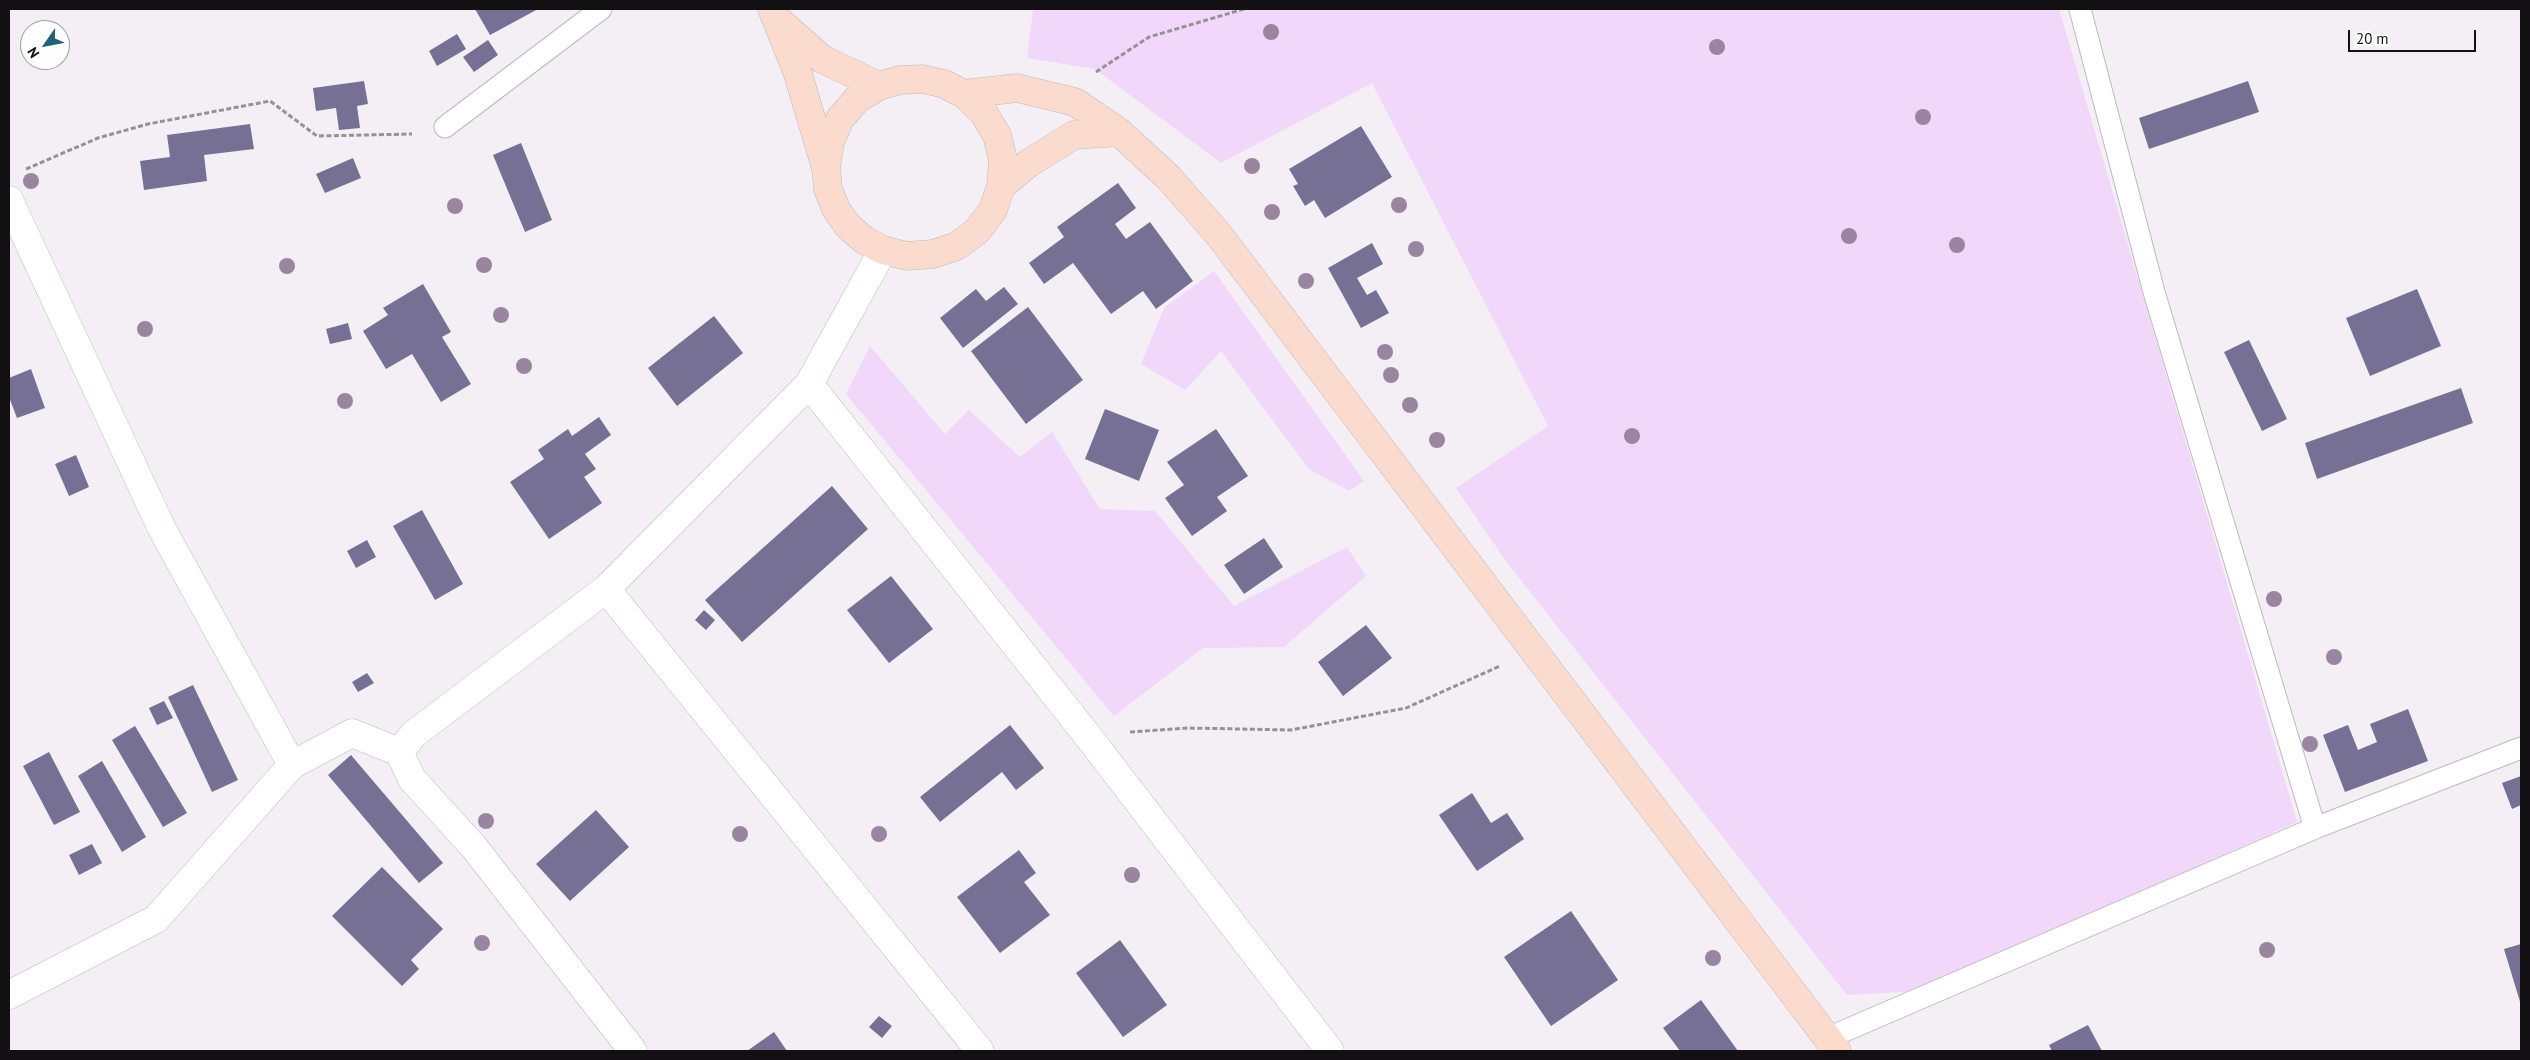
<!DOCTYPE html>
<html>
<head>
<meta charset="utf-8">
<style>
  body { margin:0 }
  #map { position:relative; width:2530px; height:1060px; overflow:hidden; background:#f3eff5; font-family:"PT Sans",sans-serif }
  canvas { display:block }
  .frame { position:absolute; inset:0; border:10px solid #121012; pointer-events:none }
  .north { position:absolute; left:20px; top:20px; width:50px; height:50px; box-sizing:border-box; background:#fffeff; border:1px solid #a09fa0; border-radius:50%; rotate:237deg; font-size:14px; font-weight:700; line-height:20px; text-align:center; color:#121012 }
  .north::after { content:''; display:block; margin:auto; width:18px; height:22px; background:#216176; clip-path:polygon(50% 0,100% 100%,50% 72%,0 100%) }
  .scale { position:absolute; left:2348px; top:30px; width:128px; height:22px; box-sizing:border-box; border:2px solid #121012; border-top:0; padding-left:6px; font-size:15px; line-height:18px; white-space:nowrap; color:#121012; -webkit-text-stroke:4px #fffeff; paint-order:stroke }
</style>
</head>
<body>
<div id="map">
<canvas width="2530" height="1060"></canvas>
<div class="frame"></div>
<div class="north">N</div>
<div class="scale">20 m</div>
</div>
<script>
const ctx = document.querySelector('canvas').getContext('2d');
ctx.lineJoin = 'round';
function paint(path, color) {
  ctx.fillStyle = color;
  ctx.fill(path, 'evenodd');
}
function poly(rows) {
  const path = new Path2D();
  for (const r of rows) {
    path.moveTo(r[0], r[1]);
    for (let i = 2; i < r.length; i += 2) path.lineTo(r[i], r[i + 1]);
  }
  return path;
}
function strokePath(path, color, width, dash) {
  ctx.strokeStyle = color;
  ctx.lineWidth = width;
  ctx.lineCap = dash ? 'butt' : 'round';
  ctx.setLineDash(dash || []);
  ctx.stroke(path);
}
const green = poly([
  [1033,9,2059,9,2297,822,1918,991,1847,995,1505,560,1456,488,1548,426,1372,83,1221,163,1095,69,1027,58],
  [1214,271,1364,481,1349,491,1309,469,1221,351,1185,390,1141,364,1164,308],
  [870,346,945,434,969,410,1020,457,1052,432,1100,509,1155,511,1234,606,1347,547,1366,576,1284,647,1203,648,1114,716,846,394]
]);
const building = poly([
  [475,9,538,9,490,35],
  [457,34,466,49,437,66,429,51],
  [488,40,498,55,474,72,463,57],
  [364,81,368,104,357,106,360,128,339,130,336,108,316,111,313,88],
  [2248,81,2259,112,2149,149,2139,118],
  [250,124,254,149,204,155,207,181,144,190,140,161,170,157,167,135],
  [1361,126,1392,177,1325,218,1314,200,1305,206,1293,186,1298,184,1289,169],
  [521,143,552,220,525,232,493,155],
  [353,158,361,178,325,193,316,174],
  [1118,183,1136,208,1115,224,1126,239,1150,222,1193,281,1156,309,1143,291,1111,314,1073,263,1044,284,1029,263,1064,237,1057,227],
  [1372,243,1383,264,1357,278,1367,295,1376,290,1389,313,1361,328,1328,268],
  [423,284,451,332,442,337,471,384,441,402,412,354,386,369,363,331,388,315,383,308],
  [1004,287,1018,304,963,348,940,318,976,289,986,301],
  [2417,289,2441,346,2370,376,2346,318],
  [1028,307,1083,380,1026,424,971,351],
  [714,316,743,353,677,406,648,368],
  [348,323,352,339,330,344,326,329],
  [2249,340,2287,419,2262,431,2224,352],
  [31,369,45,408,17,418,9,397,9,378],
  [2461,388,2473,423,2317,479,2305,443],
  [1105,409,1159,430,1139,481,1085,459],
  [599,417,611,435,585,454,596,469,584,477,602,503,549,539,510,482,544,459,538,450,568,429,572,436],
  [1216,429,1248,476,1217,497,1227,511,1192,536,1165,498,1184,485,1167,462],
  [76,455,89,487,69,496,55,464],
  [832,486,868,529,742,642,705,600],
  [422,510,463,584,435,600,393,526],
  [1264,538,1283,567,1244,594,1224,565],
  [367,540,376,557,356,568,347,551],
  [891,576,933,629,889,663,847,610],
  [704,610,715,620,706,630,695,620],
  [1366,625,1392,658,1343,696,1318,662],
  [367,673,374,683,358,692,352,682],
  [193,685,238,780,212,792,168,697],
  [164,701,173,718,157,725,149,708],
  [2408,709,2428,761,2345,792,2323,735,2348,725,2358,750,2377,742,2370,724],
  [1010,725,1044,768,1016,790,1002,772,940,822,920,797],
  [135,726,187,813,163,827,112,740],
  [49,752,80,812,54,825,23,766],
  [351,755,443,863,419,883,328,775],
  [102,761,146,837,122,852,78,776],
  [2521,776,2521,805,2512,809,2502,783],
  [1472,793,1491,823,1507,813,1524,839,1477,871,1439,815],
  [596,810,629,847,570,901,536,864],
  [92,844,102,863,79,875,69,855],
  [1019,850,1036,873,1024,882,1050,915,1000,953,957,897],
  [382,867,443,929,411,960,419,969,402,986,332,916],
  [1571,911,1618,980,1551,1026,1504,957],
  [1120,940,1167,1005,1123,1037,1076,973],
  [2521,944,2521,1005,2504,949],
  [1701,1000,1738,1051,1680,1051,1663,1028],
  [879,1016,892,1026,882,1038,869,1027],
  [2088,1025,2102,1051,2052,1051,2049,1045],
  [774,1032,787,1051,747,1051]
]);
const path = poly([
  [1096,72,1149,37,1244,9],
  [26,169,98,138,148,124,270,101,317,136,412,134],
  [1130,732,1188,728,1291,730,1406,708,1500,666]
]);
const lane = poly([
  [2080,9,2154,292,2315,828],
  [445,127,601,9],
  [1828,1038,2315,828,2521,748]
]);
const street = poly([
  [9,200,162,529,292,765],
  [809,384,1087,735,1330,1051],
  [606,589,980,1051],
  [399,752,414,734,606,589,809,384,883,250],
  [9,995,156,919,292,765,352,733,399,752,412,779,473,846,633,1051]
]);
const secondary = poly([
  [772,9,797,71,826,168,828,189,836,209,848,226,864,240,883,250,907,256,933,254,957,246,977,231,993,210,1001,186,1003,160,997,135,983,112,964,94,944,84,923,79,900,80,879,86,857,99,840,119,830,142,826,168],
  [780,22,822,59,879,86],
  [964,94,1017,88,1075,102,1119,132,1169,178,1219,235,1837,1051],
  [1001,186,1029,163,1074,135,1119,132]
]);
const trees = [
  [1271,32],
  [1717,47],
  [1923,117],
  [1252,166],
  [31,181],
  [1399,205],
  [455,206],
  [1272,212],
  [1849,236],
  [1957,245],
  [1416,249],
  [484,265],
  [287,266],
  [1306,281],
  [501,315],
  [145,329],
  [1385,352],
  [524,366],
  [1391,375],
  [345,401],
  [1410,405],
  [1632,436],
  [1437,440],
  [2274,599],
  [2334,657],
  [2310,744],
  [486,821],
  [740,834],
  [879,834],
  [1132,875],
  [482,943],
  [2267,950],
  [1713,958]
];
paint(green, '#f1d7f9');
paint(building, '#757094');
strokePath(lane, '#bebabf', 23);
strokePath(street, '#bebabf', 29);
strokePath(secondary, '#bebabf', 29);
strokePath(path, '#959296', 3, [5, 2.5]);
strokePath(lane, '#fff', 21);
strokePath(street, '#fff', 28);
strokePath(secondary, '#fadbce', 28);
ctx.fillStyle = '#9a85a0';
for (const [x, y] of trees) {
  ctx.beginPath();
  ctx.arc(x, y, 8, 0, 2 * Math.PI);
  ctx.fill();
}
</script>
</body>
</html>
